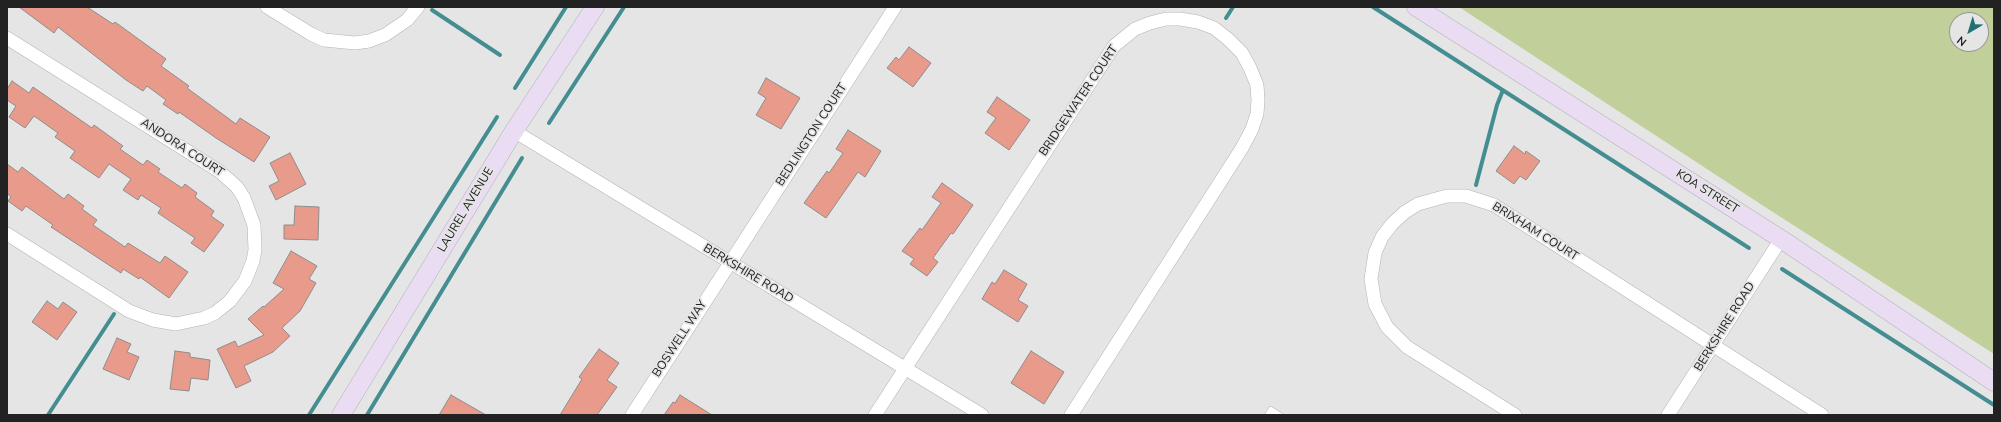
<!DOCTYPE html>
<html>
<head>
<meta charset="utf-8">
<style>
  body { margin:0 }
  #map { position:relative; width:2001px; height:422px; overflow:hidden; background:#e5e5e6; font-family:"Nunito Sans",sans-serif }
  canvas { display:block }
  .frame { position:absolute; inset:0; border:8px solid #222; pointer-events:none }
  .north { position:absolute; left:1949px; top:12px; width:40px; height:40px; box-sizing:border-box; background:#e5e5e6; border:1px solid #979798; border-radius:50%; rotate:218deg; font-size:11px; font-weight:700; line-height:16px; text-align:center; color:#222 }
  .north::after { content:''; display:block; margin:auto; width:14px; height:18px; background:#236f71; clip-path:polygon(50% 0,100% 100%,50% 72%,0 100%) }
</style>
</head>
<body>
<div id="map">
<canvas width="2001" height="422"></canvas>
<div class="frame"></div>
<div class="north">N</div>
</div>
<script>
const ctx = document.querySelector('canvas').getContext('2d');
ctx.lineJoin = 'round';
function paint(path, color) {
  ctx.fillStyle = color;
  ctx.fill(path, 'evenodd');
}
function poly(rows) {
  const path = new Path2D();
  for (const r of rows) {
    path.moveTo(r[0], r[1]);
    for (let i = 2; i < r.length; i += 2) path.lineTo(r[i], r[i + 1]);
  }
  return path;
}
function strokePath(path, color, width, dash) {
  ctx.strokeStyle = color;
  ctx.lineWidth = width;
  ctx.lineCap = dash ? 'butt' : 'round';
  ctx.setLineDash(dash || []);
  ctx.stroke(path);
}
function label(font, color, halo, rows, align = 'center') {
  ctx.font = font + ' "Nunito Sans",sans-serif';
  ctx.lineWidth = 3.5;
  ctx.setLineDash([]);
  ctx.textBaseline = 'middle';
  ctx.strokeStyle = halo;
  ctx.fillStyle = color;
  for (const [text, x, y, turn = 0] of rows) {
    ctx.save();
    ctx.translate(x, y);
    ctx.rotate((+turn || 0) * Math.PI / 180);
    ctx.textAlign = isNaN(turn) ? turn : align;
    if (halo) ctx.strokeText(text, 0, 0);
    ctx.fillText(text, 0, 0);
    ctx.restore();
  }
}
const green = poly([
  [1459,7,1994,7,1994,354,1762,205],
  [1957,20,1981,20,1981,44,1957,44]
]);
const stream = poly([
  [1373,7,1749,248],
  [432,10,500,55],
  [1226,18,1233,7],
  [515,88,566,7],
  [549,123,624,7],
  [1476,185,1497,105,1503,90],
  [1782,269,1994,405],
  [48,415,114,314],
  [309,415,497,117],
  [367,415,522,158]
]);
const building = poly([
  [19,7,87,7,113,24,115,22,166,59,161,66,189,86,187,88,236,124,240,118,270,137,254,162,216,138,179,112,178,114,163,104,166,100,147,86,143,91,126,80,58,27,54,33,19,7],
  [909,47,931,63,913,87,887,68,896,57,899,60,909,47],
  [766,78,800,98,781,129,756,115,766,98,758,93,766,78],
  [12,81,29,93,33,87,92,128,94,125,112,138,123,146,120,149,143,165,147,160,160,169,158,172,182,188,185,184,197,193,195,197,214,211,211,216,224,225,204,252,191,243,195,238,158,213,161,208,141,195,138,200,123,190,131,179,109,164,99,178,70,158,75,151,55,137,58,133,34,116,25,128,9,117,16,106,7,100,7,89,12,81],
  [997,97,1030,120,1009,150,985,133,996,118,987,112,997,97],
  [848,130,881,151,865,177,858,172,826,218,804,203,827,171,829,173,843,153,836,149,848,130],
  [1514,146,1525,154,1526,151,1540,161,1526,180,1520,176,1514,184,1496,171,1514,146],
  [290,153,306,184,276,200,269,186,279,181,270,163,290,153],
  [7,164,18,172,22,167,64,199,68,194,84,206,82,209,97,220,93,225,125,247,128,243,160,263,165,256,188,272,169,298,140,277,139,279,123,269,121,273,51,227,53,225,26,206,22,211,8,201,11,197,7,193,7,164],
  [942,183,973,205,953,234,951,233,933,258,938,262,927,276,910,264,914,259,902,251,920,228,922,230,941,203,932,197,942,183],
  [295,206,319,207,318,240,284,239,284,225,294,225,295,206],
  [291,251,317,266,309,279,316,283,300,311,282,328,290,336,273,352,244,366,251,381,236,388,217,349,235,341,238,347,264,335,248,319,263,306,264,307,284,289,273,283,291,251],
  [1004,270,1027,284,1018,300,1028,306,1018,322,982,299,992,282,995,284,1004,270],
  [47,301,58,309,63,302,77,312,57,340,32,322,47,301],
  [117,338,131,344,127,352,139,357,129,380,103,369,117,338],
  [599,349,619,363,607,380,617,387,597,415,560,415,582,379,579,377,599,349],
  [175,351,190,353,190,357,210,360,208,380,191,378,189,391,170,389,175,351],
  [1031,351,1064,372,1044,404,1011,383,1031,351],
  [451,395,486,415,439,415,451,395],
  [680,395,712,415,664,415,673,402,675,403,680,395]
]);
const lane = poly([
  [1268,415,1271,410,1279,415]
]);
const street = poly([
  [267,7,311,34,324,40,355,43,369,41,385,35,407,20,418,7],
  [7,38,219,171,237,187,244,198,254,225,255,250,253,261,245,281,230,301,215,313,204,318,176,324,153,320,129,311,7,234],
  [514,131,982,415],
  [632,415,895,7],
  [875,415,1114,46,1135,29,1150,23,1166,19,1180,19,1198,22,1214,28,1228,39,1242,53,1250,68,1257,85,1258,100,1257,114,1252,129,1242,148,1071,415],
  [1515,415,1407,347,1387,327,1375,304,1371,279,1375,253,1382,237,1392,224,1405,212,1418,204,1447,196,1466,196,1494,205,1822,415],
  [1668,415,1781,239]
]);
const secondary = poly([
  [1416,7,1781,239,1994,382],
  [341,415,514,131,595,7]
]);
const streetNames = [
  ["BRIDGEWATER COURT",1079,101,-56],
  ["BEDLINGTON COURT",812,135,-57],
  ["ANDORA COURT",182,148,33],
  ["KOA STREET",1707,192,32],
  ["LAUREL AVENUE",466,210,-59],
  ["BRIXHAM COURT",1535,232,32],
  ["BERKSHIRE ROAD",748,274,31],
  ["BERKSHIRE ROAD",1725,327,-58],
  ["BOSWELL WAY",680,339,-57]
];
paint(green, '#c1cf9b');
strokePath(stream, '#448e91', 4);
paint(building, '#e89b8a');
strokePath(building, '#8e8c8c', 1);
strokePath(lane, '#b3b3b5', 7);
strokePath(street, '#b3b3b5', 14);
strokePath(secondary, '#b3b3b5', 19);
strokePath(lane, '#fff', 6);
strokePath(street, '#fff', 13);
strokePath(secondary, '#e9dcf3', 18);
label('12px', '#222', '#e5e5e6', streetNames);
</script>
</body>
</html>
